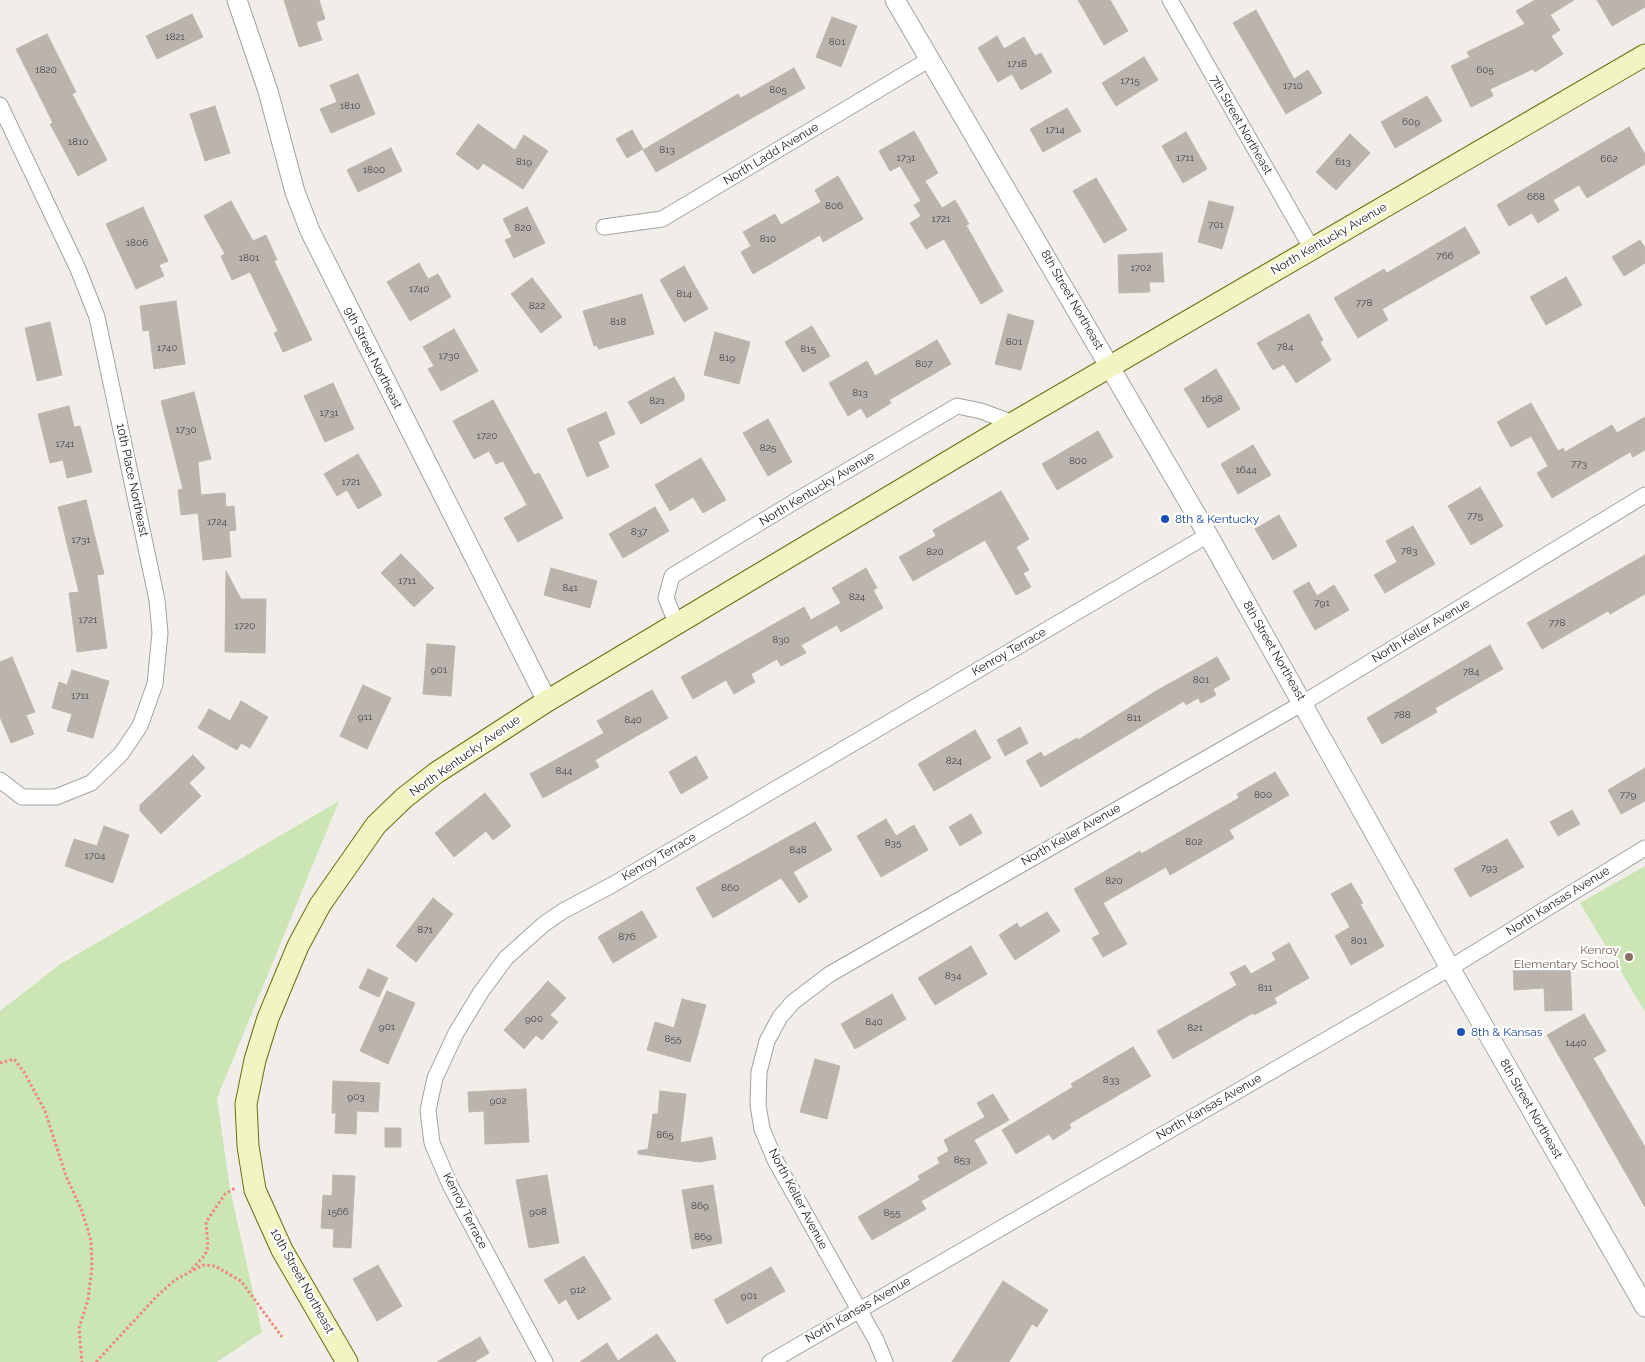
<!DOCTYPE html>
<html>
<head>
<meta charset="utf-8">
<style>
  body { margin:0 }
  canvas { display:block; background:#f1eee9 }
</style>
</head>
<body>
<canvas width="1645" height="1362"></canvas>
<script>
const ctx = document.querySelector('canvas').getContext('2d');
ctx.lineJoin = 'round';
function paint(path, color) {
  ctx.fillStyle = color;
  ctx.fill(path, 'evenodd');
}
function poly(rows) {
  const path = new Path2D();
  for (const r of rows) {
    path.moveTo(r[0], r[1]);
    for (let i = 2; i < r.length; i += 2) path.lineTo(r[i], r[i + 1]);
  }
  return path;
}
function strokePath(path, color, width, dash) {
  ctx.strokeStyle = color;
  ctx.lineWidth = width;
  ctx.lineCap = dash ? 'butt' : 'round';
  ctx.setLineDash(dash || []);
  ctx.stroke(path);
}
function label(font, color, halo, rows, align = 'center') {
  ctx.font = font + ' Raleway,sans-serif';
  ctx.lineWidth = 4.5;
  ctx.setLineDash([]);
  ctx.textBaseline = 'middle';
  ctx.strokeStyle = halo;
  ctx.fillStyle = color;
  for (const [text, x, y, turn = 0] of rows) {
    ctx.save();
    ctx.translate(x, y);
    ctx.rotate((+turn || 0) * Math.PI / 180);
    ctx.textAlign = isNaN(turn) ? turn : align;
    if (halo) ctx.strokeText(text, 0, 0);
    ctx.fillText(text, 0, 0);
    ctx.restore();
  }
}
const grass = poly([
  [339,801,217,1098,230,1189,262,1332,217,1362,0,1362,0,1011,59,965],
  [1645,866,1645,1012,1580,903]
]);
const building = poly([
  [284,0,319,0,325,19,316,22,322,40,299,47,284,0],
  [1078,0,1110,0,1128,31,1104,45,1078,0],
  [1535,0,1574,0,1550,15,1560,30,1551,36,1563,54,1535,72,1533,69,1490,89,1493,96,1471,107,1451,66,1470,57,1467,52,1525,24,1516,11,1535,0],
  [1597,0,1645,0,1645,7,1612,26,1597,0],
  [1256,10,1294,79,1308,70,1322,93,1286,114,1233,23,1256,10],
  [192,14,203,37,157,59,146,36,192,14],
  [832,17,857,26,841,67,816,57,832,17],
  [47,34,76,92,72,94,107,160,78,176,50,124,53,123,16,49,47,34],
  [997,36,1004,49,1024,37,1035,56,1041,53,1052,72,1021,90,1012,74,998,82,978,48,997,36],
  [1144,57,1158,80,1116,106,1102,83,1144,57],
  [794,68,805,88,656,172,643,150,738,94,741,98,794,68],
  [358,74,375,114,331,133,320,109,337,102,330,85,358,74],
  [1427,96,1442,121,1395,148,1381,122,1427,96],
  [215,106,230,153,205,161,190,114,215,106],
  [1067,108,1081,131,1043,152,1030,129,1067,108],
  [478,124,515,150,524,135,548,151,523,189,483,163,478,170,456,154,478,124],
  [1629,127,1645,154,1645,164,1587,198,1579,185,1553,200,1559,210,1538,223,1532,213,1509,226,1497,205,1629,127],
  [632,130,643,149,627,158,616,139,632,130],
  [914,131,938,173,925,181,942,208,955,200,969,224,966,225,1003,291,981,304,944,239,926,249,910,223,921,216,914,205,921,201,900,166,890,171,879,151,914,131],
  [1186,132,1207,169,1183,183,1162,146,1186,132],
  [1350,134,1370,153,1336,190,1316,172,1350,134],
  [391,148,402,171,358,192,347,170,391,148],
  [838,176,863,219,823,242,820,235,753,274,741,252,751,246,743,232,775,214,781,225,821,202,815,190,838,176],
  [1096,178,1127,230,1104,243,1073,191,1096,178],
  [231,201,253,241,266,235,277,260,274,261,312,340,283,352,274,333,278,331,250,272,232,280,221,256,225,254,204,216,231,201],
  [1209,201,1234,207,1222,249,1198,242,1209,201],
  [143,207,168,261,159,265,164,276,136,289,106,224,143,207],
  [527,207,545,243,514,258,505,240,512,237,503,219,527,207],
  [1465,227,1480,253,1382,309,1388,320,1358,338,1334,298,1384,269,1387,273,1465,227],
  [1640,240,1645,248,1645,263,1624,276,1612,257,1640,240],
  [1162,253,1164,282,1149,282,1150,292,1119,293,1118,255,1162,253],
  [419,263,428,279,438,274,451,297,410,321,387,282,419,263],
  [684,266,708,309,684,322,660,280,684,266],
  [1566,277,1582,305,1546,325,1530,297,1566,277],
  [532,278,562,317,541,333,511,294,532,278],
  [642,294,654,334,599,349,596,345,594,346,583,311,642,294],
  [176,301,185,364,154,369,149,330,143,331,140,306,176,301],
  [1008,314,1034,321,1021,370,995,364,1008,314],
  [1309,314,1323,340,1320,342,1331,360,1296,383,1284,364,1273,370,1257,343,1309,314],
  [50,322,62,375,37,381,25,328,50,322],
  [812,326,830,356,803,372,785,342,812,326],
  [454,329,478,371,441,391,428,369,434,366,423,347,454,329],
  [715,332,750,342,739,384,704,375,715,332],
  [937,340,951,364,889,400,891,403,867,418,861,408,848,416,829,383,867,361,875,376,937,340],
  [1216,369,1240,409,1208,428,1184,389,1216,369],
  [674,377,684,394,684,400,641,424,628,402,674,377],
  [333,383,354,429,325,442,304,396,333,383],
  [194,392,211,459,198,462,201,495,225,493,226,507,234,506,236,530,229,531,231,557,203,560,198,513,181,515,178,490,183,489,161,401,194,392],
  [493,400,534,475,539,473,563,518,518,542,504,518,527,505,503,461,496,464,489,451,474,459,453,421,493,400],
  [1531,403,1558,451,1563,448,1565,452,1612,425,1617,433,1645,417,1645,450,1633,457,1630,452,1552,498,1537,473,1548,466,1531,436,1511,447,1497,422,1531,403],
  [69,406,74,427,80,426,92,472,67,478,63,460,50,463,38,414,69,406],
  [606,412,615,434,598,442,609,467,587,477,567,429,606,412],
  [768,419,792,462,768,476,743,433,768,419],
  [1098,431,1113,457,1057,490,1042,464,1098,431],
  [1253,445,1271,475,1238,494,1221,464,1253,445],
  [358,454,382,495,358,509,347,490,337,496,324,474,358,454],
  [701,458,726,500,703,513,693,497,670,511,655,485,701,458],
  [1480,487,1503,526,1471,545,1448,506,1480,487],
  [1001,491,1029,539,1016,547,1029,570,1023,573,1031,587,1016,595,985,540,913,581,899,557,936,536,933,530,1001,491],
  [86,500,104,574,97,575,107,648,77,652,69,593,79,592,58,507,86,500],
  [655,507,669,531,623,558,609,534,655,507],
  [1279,515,1297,546,1273,560,1255,529,1279,515],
  [1413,526,1435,564,1385,593,1374,575,1397,562,1386,541,1413,526],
  [401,554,434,588,414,607,381,573,401,554],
  [1645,555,1645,594,1610,614,1608,611,1542,649,1527,623,1645,555],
  [551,568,597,581,590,608,544,595,551,568],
  [866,568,877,588,873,590,883,608,841,632,837,625,801,645,806,653,781,666,777,659,751,674,755,682,734,694,726,680,693,699,681,677,804,607,811,620,841,603,832,588,866,568],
  [226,571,241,599,266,599,265,653,225,652,226,571],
  [1309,582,1317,596,1334,585,1349,610,1315,630,1293,591,1309,582],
  [427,644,455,646,451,696,423,694,427,644],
  [1490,645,1503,669,1435,708,1437,712,1382,744,1367,718,1490,645],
  [12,657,35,712,26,715,34,734,11,743,0,717,0,662,12,657],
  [1217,657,1230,679,1213,689,1216,695,1201,703,1198,698,1186,705,1184,701,1041,787,1026,761,1041,752,1044,757,1077,738,1078,740,1156,691,1217,657],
  [72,670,109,681,93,738,67,731,72,714,52,708,59,682,67,685,72,670],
  [363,685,391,698,367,749,340,736,363,685],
  [652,690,668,718,595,760,599,767,543,798,530,774,604,733,597,721,652,690],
  [241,701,268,717,250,748,241,743,237,750,198,728,209,709,230,721,241,701],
  [1020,727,1028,743,1005,756,997,740,1020,727],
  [975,730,991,758,934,791,918,764,975,730],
  [193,755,205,768,189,783,201,796,161,834,140,811,140,805,193,755],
  [696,756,708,778,681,794,669,772,696,756],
  [1645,768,1645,801,1621,814,1608,790,1645,768],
  [1275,772,1289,795,1229,830,1234,838,1170,875,1166,867,1103,903,1127,944,1103,957,1092,938,1100,934,1074,889,1140,851,1141,854,1239,798,1237,794,1275,772],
  [485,793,511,826,493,840,486,831,454,857,435,833,485,793],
  [1572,810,1580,824,1558,836,1550,822,1572,810],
  [971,814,982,833,960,846,949,827,971,814],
  [886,819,896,836,914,825,928,850,881,877,857,836,886,819],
  [815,822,832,850,793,872,808,897,799,903,781,878,713,918,696,888,815,822],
  [104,826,129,835,113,883,65,866,74,839,97,846,104,826],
  [1507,839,1524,867,1470,897,1454,869,1507,839],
  [1351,883,1363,903,1360,904,1384,946,1351,965,1335,936,1350,927,1331,894,1351,883],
  [433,898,453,914,416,962,396,946,433,898],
  [642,911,657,937,613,963,598,937,642,911],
  [1047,912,1060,931,1015,960,999,935,1017,923,1020,928,1047,912],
  [1289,943,1309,978,1274,998,1277,1003,1254,1015,1253,1013,1173,1059,1157,1031,1237,985,1230,973,1245,965,1251,974,1276,960,1272,953,1289,943],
  [971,946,987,974,935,1005,918,978,971,946],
  [1570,963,1572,1010,1545,1011,1544,988,1514,990,1513,965,1570,963],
  [368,969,388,978,379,997,359,988,368,969],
  [548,981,566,998,550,1015,558,1022,542,1040,536,1035,524,1049,504,1030,548,981],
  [387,991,415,1003,388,1064,360,1051,387,991],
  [892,994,906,1019,855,1049,841,1024,892,994],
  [682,999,706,1005,690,1062,647,1050,655,1022,674,1028,682,999],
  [1584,1014,1606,1051,1593,1058,1645,1147,1645,1207,1547,1035,1584,1014],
  [1133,1047,1151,1076,1069,1124,1071,1128,1053,1140,1049,1134,1016,1154,1002,1130,1073,1087,1071,1084,1133,1047],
  [815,1059,840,1066,827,1119,800,1112,815,1059],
  [333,1081,380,1083,378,1112,357,1111,356,1134,335,1133,336,1113,332,1113,333,1081],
  [526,1089,529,1142,485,1144,484,1111,469,1112,468,1092,526,1089],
  [660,1091,686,1094,680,1143,712,1137,716,1159,700,1162,638,1154,638,1151,648,1149,653,1114,658,1114,660,1091],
  [993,1094,1009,1120,974,1140,987,1163,921,1201,926,1209,872,1240,858,1217,920,1180,918,1176,940,1163,937,1158,949,1151,944,1140,985,1117,977,1103,993,1094],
  [385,1128,401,1128,401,1147,385,1147,385,1128],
  [333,1175,355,1176,351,1248,333,1247,334,1229,321,1228,323,1195,332,1196,333,1175],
  [547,1175,559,1243,529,1248,516,1180,547,1175],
  [713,1185,722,1243,692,1249,682,1190,713,1185],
  [584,1256,611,1299,578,1320,566,1299,559,1304,544,1280,584,1256],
  [378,1265,402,1306,377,1321,353,1279,378,1265],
  [771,1267,785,1291,727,1324,714,1300,771,1267],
  [1003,1281,1048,1310,1037,1327,1032,1324,1009,1362,952,1362,1003,1281],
  [657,1334,676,1362,580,1362,607,1343,618,1361,657,1334],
  [480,1337,489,1353,474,1362,437,1362,480,1337]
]);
const path = poly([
  [0,1063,14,1059,24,1072,45,1111,66,1176,82,1211,91,1241,92,1266,88,1300,79,1328,82,1362],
  [192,1269,205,1255,208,1247,206,1222,225,1194,235,1188],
  [96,1362,157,1296,175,1280,203,1265,215,1266,241,1281,282,1337]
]);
const minor = poly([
  [1170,0,1312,249],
  [0,105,78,269,97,317,157,600,160,633,155,684,140,726,121,754,91,783,56,797,22,797,0,780],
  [604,227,662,219,930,59],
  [677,625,666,598,672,576,804,496,957,406,981,411,1013,423],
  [545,1362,450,1185,432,1143,428,1110,435,1078,456,1033,481,992,506,958,544,924,563,911,612,885,1208,535],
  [770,1362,1450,968,1645,848],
  [885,1362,876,1340,775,1160,762,1129,758,1105,759,1072,767,1041,780,1017,793,1002,830,974,1303,703,1645,495]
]);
const tertiary = poly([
  [237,0,268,91,295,192,310,231,547,701],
  [895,0,1208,535,1450,968,1645,1307]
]);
const secondary = poly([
  [347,1362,282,1250,255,1190,248,1146,246,1104,255,1060,268,1018,298,946,320,905,376,825,404,798,436,773,547,701,1013,423,1645,55]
]);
const markers = [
  [1165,519,5,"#1a4fb4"],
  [1629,957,5,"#8d6e63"],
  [1461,1032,5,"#1a4fb4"]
];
const numberNames = [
  ["1821",175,37],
  ["801",837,42],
  ["1718",1017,64],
  ["1820",46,70],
  ["605",1485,70],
  ["1715",1130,81],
  ["1710",1293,86],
  ["805",778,90],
  ["1810",350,106],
  ["609",1411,122],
  ["1714",1055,130],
  ["1810",78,142],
  ["813",667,150],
  ["1731",906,158],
  ["1711",1185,158],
  ["662",1609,159],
  ["819",524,162],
  ["613",1343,162],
  ["1800",374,170],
  ["668",1536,197],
  ["806",834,206],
  ["1721",941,219],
  ["701",1216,225],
  ["820",523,228],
  ["810",768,239],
  ["1806",137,243],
  ["766",1445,256],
  ["1801",249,258],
  ["1702",1141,268],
  ["1740",419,289],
  ["814",684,294],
  ["778",1364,303],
  ["822",537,306],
  ["818",618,322],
  ["801",1014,342],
  ["784",1285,347],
  ["1740",167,348],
  ["815",808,349],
  ["1730",449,356],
  ["819",727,358],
  ["807",924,364],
  ["813",860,393],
  ["1698",1212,399],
  ["821",657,401],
  ["1731",329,413],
  ["1730",186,430],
  ["1720",487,436],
  ["1741",65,444],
  ["825",768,448],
  ["800",1078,461],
  ["773",1579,464],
  ["1644",1246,470],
  ["1721",351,482],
  ["775",1475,516],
  ["1724",217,522],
  ["837",639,532],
  ["1731",81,540],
  ["783",1409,551],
  ["820",935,552],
  ["1711",407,581],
  ["841",570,588],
  ["824",857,597],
  ["791",1322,603],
  ["1721",88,620],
  ["778",1557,623],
  ["1720",245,626],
  ["830",781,640],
  ["901",439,670],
  ["784",1471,672],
  ["801",1201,680],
  ["1711",80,696],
  ["788",1402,715],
  ["911",365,717],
  ["811",1134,718],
  ["840",633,720],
  ["824",954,761],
  ["844",564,771],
  ["800",1263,795],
  ["779",1628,795],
  ["802",1194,842],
  ["835",893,843],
  ["848",798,850],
  ["1704",95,856],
  ["793",1489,868],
  ["820",1114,881],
  ["860",730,888],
  ["871",425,930],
  ["876",627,937],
  ["801",1359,941],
  ["834",953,976],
  ["811",1265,988],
  ["900",534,1019],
  ["840",874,1022],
  ["901",387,1027],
  ["821",1195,1028],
  ["855",673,1039],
  ["1440",1576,1043],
  ["833",1111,1080],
  ["903",356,1097],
  ["902",498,1101],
  ["865",665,1135],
  ["853",962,1160],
  ["869",700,1206],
  ["1566",338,1212],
  ["908",538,1212],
  ["855",892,1213],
  ["869",703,1237],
  ["912",578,1290],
  ["901",749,1296]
];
const streetNames = [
  ["7th Street Northeast",1241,125,60],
  ["North Ladd Avenue",771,154,-31],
  ["North Kentucky Avenue",1329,239,-30],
  ["8th Street Northeast",1072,300,60],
  ["9th Street Northeast",373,358,63],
  ["10th Place Northeast",132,480,78],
  ["North Kentucky Avenue",817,489,-31],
  ["North Keller Avenue",1421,631,-31],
  ["8th Street Northeast",1274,651,60],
  ["Kenroy Terrace",1009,652,-30],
  ["North Kentucky Avenue",465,756,-35],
  ["North Keller Avenue",1071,835,-30],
  ["Kenroy Terrace",659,857,-30],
  ["North Kansas Avenue",1558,901,-32],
  ["North Kansas Avenue",1209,1107,-30],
  ["8th Street Northeast",1531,1109,60],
  ["North Keller Avenue",798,1199,62],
  ["Kenroy Terrace",465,1211,63],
  ["10th Street Northeast",302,1281,61],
  ["North Kansas Avenue",858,1310,-30]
];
const transitNames = [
  ["8th & Kentucky",1175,519],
  ["8th & Kansas",1471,1032]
];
const educationNames = [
  ["Kenroy",1619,950],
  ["Elementary School",1619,964]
];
paint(grass, '#cce5b4');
paint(building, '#bab3ae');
strokePath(building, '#c1b5ac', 1);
strokePath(minor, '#a2a2a2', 17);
strokePath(tertiary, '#a2a2a2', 21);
strokePath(secondary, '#677110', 23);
strokePath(path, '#ee887d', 3, [2.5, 2.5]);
strokePath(minor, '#fff', 15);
strokePath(tertiary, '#fff', 19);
strokePath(secondary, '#f2f4c3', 21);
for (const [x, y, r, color] of markers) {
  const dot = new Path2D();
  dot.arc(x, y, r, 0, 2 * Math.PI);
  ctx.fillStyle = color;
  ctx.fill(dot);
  strokePath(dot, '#fff', 2);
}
label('10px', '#474644', null, numberNames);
label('12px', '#212121', '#fff', streetNames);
label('12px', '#164399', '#fff', transitNames, 'left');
label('12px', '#785e54', '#fff', educationNames, 'right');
</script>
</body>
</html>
